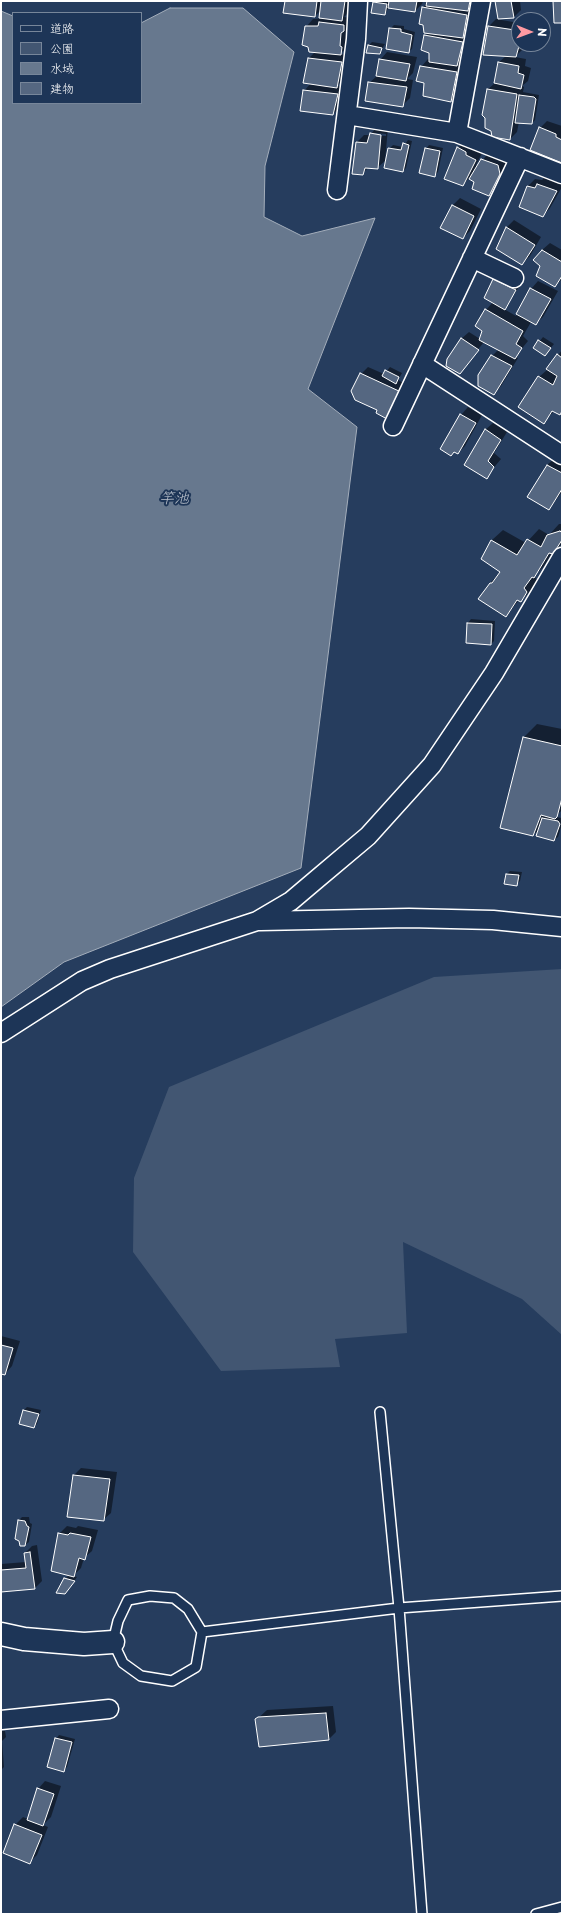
<!DOCTYPE html>
<html>
<head>
<meta charset="utf-8">
<style>
  body { margin:0 }
  #map { position:relative; width:563px; height:1915px; overflow:hidden; background:#263d5e; font-family:"Playpen Sans","Klee One",sans-serif }
  canvas { display:block }
  .frame { position:absolute; inset:0; border:2px solid #fff; pointer-events:none }
  .legend { position:absolute; left:12px; top:12px; width:130px; height:92px; box-sizing:border-box; background:#1d3557; border:1px solid #77869a; margin:0; padding:5px 7px; list-style:none; font-size:12px; color:#fff }
  .legend li { display:flex; align-items:center; gap:8px; height:20px }
  .legend b { width:20px; border:1px solid #77869a }
  .north { position:absolute; left:511px; top:12px; width:40px; height:40px; box-sizing:border-box; background:#1d3557; border:1px solid #77869a; border-radius:50%; rotate:91deg; font-size:11px; font-weight:700; line-height:16px; text-align:center; color:#fff }
  .north::after { content:''; display:block; margin:auto; width:14px; height:18px; background:#ff9aa2; clip-path:polygon(50% 0,100% 100%,50% 72%,0 100%) }
</style>
</head>
<body>
<div id="map">
<canvas width="563" height="1915"></canvas>
<div class="frame"></div>
<ul class="legend">
<li><b style="height:5px;background:#1d3557"></b>道路</li>
<li><b style="height:11px;background:#425672"></b>公園</li>
<li><b style="height:11px;background:#67788e"></b>水域</li>
<li><b style="height:11px;background:#556781"></b>建物</li>
</ul>
<div class="north">N</div>
</div>
<script>
const ctx = document.querySelector('canvas').getContext('2d');
ctx.lineJoin = 'round';
function paint(path, color) {
  ctx.fillStyle = color;
  ctx.fill(path, 'evenodd');
}
function poly(rows) {
  const path = new Path2D();
  for (const r of rows) {
    path.moveTo(r[0], r[1]);
    for (let i = 2; i < r.length; i += 2) path.lineTo(r[i], r[i + 1]);
  }
  return path;
}
function strokePath(path, color, width, dash) {
  ctx.strokeStyle = color;
  ctx.lineWidth = width;
  ctx.lineCap = dash ? 'butt' : 'round';
  ctx.setLineDash(dash || []);
  ctx.stroke(path);
}
function label(font, color, halo, rows, align = 'center') {
  ctx.font = font + ' "Playpen Sans","Klee One",sans-serif';
  ctx.lineWidth = 4;
  ctx.setLineDash([]);
  ctx.textBaseline = 'middle';
  ctx.strokeStyle = halo;
  ctx.fillStyle = color;
  for (const [text, x, y, turn = 0] of rows) {
    ctx.save();
    ctx.translate(x, y);
    ctx.rotate((+turn || 0) * Math.PI / 180);
    ctx.textAlign = isNaN(turn) ? turn : align;
    if (halo) ctx.strokeText(text, 0, 0);
    ctx.fillText(text, 0, 0);
    ctx.restore();
  }
}
const green = poly([
  [562,969,562,1335,522,1299,403,1242,407,1333,335,1339,340,1367,221,1371,133,1252,134,1178,169,1087,434,977]
]);
const water = poly([
  [170,8,243,8,294,52,265,166,264,217,302,236,375,218,308,389,357,427,301,868,64,962,1,1007,1,11,13,16,13,103,141,103,141,23,170,8]
]);
const shadow = poly([
  [286,1,351,1,349,12,344,17,351,18,348,26,347,38,349,40,348,46,340,54,349,55,344,79,337,86,344,87,340,107,333,114,304,91,311,83,309,58,315,52,306,27,313,19,326,18,321,10,315,16],
  [376,1,423,1,422,4,415,11,389,7,385,14,374,2],
  [428,1,476,1,470,29,465,34,469,35,464,58,458,64,464,65,458,94,451,101,425,83,421,67,428,59,430,60,430,52,425,36,428,33,423,8],
  [496,1,520,1,521,10,514,17,498,18],
  [496,19,519,23,519,44,524,44,523,49,515,57,526,59,525,66,531,68,528,81,522,86,524,87,523,92,539,95,535,120,532,123,519,122,517,132,510,139,487,90,495,83,499,62,506,56,484,54,489,26],
  [394,25,404,26,404,29,415,32,412,49,408,52,390,29],
  [372,42,385,44,379,53,367,52,369,45],
  [387,52,417,57,413,73,407,79,413,80,410,98,402,106,369,83,377,76,380,60],
  [547,121,562,126,562,162,540,128],
  [378,126,388,128,385,161,377,168,369,167,362,174,357,142,364,135,370,135],
  [375,133,386,134,386,136,375,135],
  [408,140,412,141,406,168,403,171,389,149,393,145,403,147],
  [466,140,473,148,482,153,476,165,478,166,489,152,505,158,507,166,496,187,489,194,469,178,463,185,458,148],
  [429,145,443,148,438,172,434,176,426,149],
  [545,177,562,183,562,187,550,208,543,216,528,186,535,179,542,180],
  [460,198,481,209,470,231,463,238,441,227,453,205],
  [514,220,541,237,530,256,522,264,497,249,507,227],
  [550,243,562,250,562,279,555,286,542,265,542,250],
  [498,276,519,287,504,309,516,316,531,289,538,281,558,291,543,317,535,324,531,322,523,336,528,341,515,357,518,358,501,386,494,394,492,356,499,349,484,342,460,372,461,339,469,332,480,339,486,310,493,302,494,280],
  [543,337,554,344,548,351,535,347],
  [562,350,562,411,559,414,554,411,544,422,539,377,547,370],
  [368,367,384,374,390,367,402,373,398,380,407,385,394,410,378,409,361,374],
  [468,407,482,415,465,446,458,453,461,415],
  [493,423,507,432,494,453,501,459,486,477,485,430],
  [555,458,562,462,562,492,549,509,529,497,547,465],
  [559,524,562,524,562,544,552,553,544,566,536,574,535,577,537,580,531,590,521,601,519,600,506,616,490,583,502,571,483,559,492,540,503,530,526,543,539,529,549,535],
  [471,619,495,621,494,641,491,644,467,642,468,623],
  [537,724,562,729,562,810,555,817,562,818,562,824,558,837,554,840,540,829,533,835,501,827,524,737],
  [510,871,522,872,520,881,516,885,507,874],
  [1,1336,20,1341,12,1366,5,1374,1,1373],
  [27,1407,41,1410,37,1424,34,1427,20,1424,24,1410],
  [81,1468,117,1472,111,1513,103,1520,74,1475],
  [22,1517,29,1517,30,1523,32,1524,29,1542,25,1545,16,1538,19,1520],
  [67,1526,76,1528,78,1526,98,1530,92,1551,84,1558,81,1568,73,1576,77,1577,69,1589,65,1579,70,1574,59,1534],
  [37,1545,42,1581,35,1588,1,1591,1,1564,26,1562,25,1553,32,1546],
  [333,1706,336,1732,329,1739,256,1720,267,1710],
  [1,1731,5,1731,6,1737,2,1741,4,1767,1,1770],
  [59,1735,75,1739,67,1767,64,1771,56,1739],
  [45,1781,61,1786,51,1817,43,1825,48,1827,37,1855,29,1863,15,1825,23,1817,28,1819,38,1789]
]);
const building = poly([
  [285,1,317,1,315,17,283,13,285,1],
  [321,1,345,1,342,21,319,18,321,1],
  [389,1,417,1,415,12,388,8,389,1],
  [427,1,470,1,468,11,426,6,427,1],
  [495,1,511,1,514,18,498,19,495,1],
  [553,1,562,1,562,23,554,23,553,1],
  [373,2,387,4,385,15,371,13,373,2],
  [422,7,467,15,463,38,424,33,423,25,419,24,422,7],
  [319,22,344,25,344,31,341,33,340,46,342,47,341,55,309,52,308,47,302,45,305,26,318,26,319,22],
  [488,26,515,30,519,46,516,57,483,55,488,26],
  [389,28,401,29,401,32,412,35,409,53,386,49,389,28],
  [424,35,463,42,457,66,429,62,429,53,421,50,424,35],
  [368,45,382,48,380,54,366,53,368,45],
  [308,58,342,62,337,88,303,83,308,58],
  [379,59,410,64,406,81,376,76,379,59],
  [498,62,519,66,518,73,524,75,521,89,494,83,498,62],
  [420,66,457,72,451,102,423,96,424,83,416,81,420,66],
  [368,82,407,87,403,107,365,101,368,82],
  [487,89,517,94,510,140,492,137,491,131,485,128,485,118,482,115,487,89],
  [303,90,338,94,333,115,300,111,303,90],
  [519,95,534,97,536,99,532,124,515,123,519,95],
  [539,127,556,134,556,137,562,140,562,163,530,150,539,127],
  [370,133,381,135,378,169,365,168,363,175,352,174,356,142,367,143,370,133],
  [403,143,409,145,403,172,384,168,388,148,401,150,403,143],
  [457,147,466,152,466,155,476,160,463,186,444,179,457,147],
  [425,148,440,151,435,177,419,173,425,148],
  [481,159,498,165,500,174,489,196,472,189,474,182,469,179,481,159],
  [537,184,557,191,543,217,519,207,527,186,535,188,537,184],
  [452,205,474,216,463,239,440,228,452,205],
  [506,227,535,245,522,265,496,249,506,227],
  [542,250,562,262,562,276,555,287,536,276,540,266,533,260,542,250],
  [493,279,516,290,505,310,484,298,493,279],
  [530,288,551,299,536,325,516,314,530,288],
  [485,309,523,331,516,344,522,348,515,359,479,340,482,331,475,326,485,309],
  [461,338,479,350,460,374,446,366,447,359,461,338],
  [538,340,551,348,545,356,533,348,538,340],
  [557,354,562,358,562,411,560,415,552,411,544,424,518,407,538,376,553,385,557,376,546,369,557,354],
  [491,355,512,366,494,395,478,386,478,375,491,355],
  [385,370,399,377,396,384,382,376,385,370],
  [360,373,401,392,387,419,376,413,377,410,355,400,351,391,360,373],
  [460,414,476,423,458,454,454,452,451,456,440,449,460,414],
  [485,429,501,440,488,461,494,467,487,479,464,465,485,429],
  [547,465,562,473,562,489,549,510,527,497,547,465],
  [560,531,562,533,562,540,553,554,549,553,534,578,532,577,524,588,527,592,521,602,517,600,506,617,478,599,490,583,492,583,500,572,481,559,491,540,517,555,527,539,541,547,547,535,560,531],
  [467,623,492,624,491,645,466,643,467,623],
  [523,737,562,746,562,798,557,817,555,819,541,815,533,836,500,828,523,737],
  [542,818,558,821,560,824,554,841,536,836,542,818],
  [506,874,519,875,517,886,504,884,506,874],
  [1,1345,13,1348,5,1375,1,1374,1,1345],
  [23,1410,39,1414,34,1428,19,1424,23,1410],
  [73,1475,110,1479,104,1521,67,1517,73,1475],
  [18,1520,25,1521,27,1526,29,1527,25,1546,20,1546,19,1541,15,1539,18,1520],
  [58,1533,68,1535,70,1533,91,1537,85,1560,79,1558,74,1577,51,1571,58,1533],
  [30,1552,35,1589,1,1592,1,1570,26,1568,24,1553,30,1552],
  [64,1578,75,1581,65,1594,56,1593,64,1578],
  [326,1713,329,1740,259,1747,255,1719,258,1717,326,1713],
  [55,1738,72,1742,64,1772,47,1767,55,1738],
  [37,1788,54,1794,43,1826,27,1820,37,1788],
  [14,1824,42,1835,30,1864,3,1853,14,1824]
]);
const service = poly([
  [380,1412,399,1608,422,1914],
  [150,1596,174,1598,188,1609,202,1632,196,1667,172,1681,141,1676,123,1663,113,1642,118,1621,128,1600,150,1596],
  [202,1632,399,1608,562,1596],
  [536,1914,562,1907]
]);
const minor = poly([
  [347,115,457,133,562,174],
  [457,133,481,1],
  [337,190,356,39,358,1],
  [472,258,514,278],
  [422,364,562,455],
  [393,426,520,157],
  [260,921,409,918,493,920,562,927],
  [1,1033,82,981,110,969,257,921,291,901,317,879,368,836,432,765,494,673,562,557],
  [1,1720,109,1709]
]);
const tertiary = poly([
  [1,1634,24,1639,84,1644,113,1642]
]);
const waterNames = [
  ["竿池",174,499]
];
paint(green, '#425672');
paint(water, '#67788e');
strokePath(water, '#a4aebb', 1);
paint(shadow, '#0007');
paint(building, '#556781');
strokePath(building, '#fff', 1);
strokePath(service, '#fff', 12);
strokePath(minor, '#fff', 21);
strokePath(tertiary, '#fff', 25);
strokePath(service, '#1d3557', 9);
strokePath(minor, '#1d3557', 18);
strokePath(tertiary, '#1d3557', 22);
label('italic 15px', '#bbc2cc', '#1d3557', waterNames);
</script>
</body>
</html>
